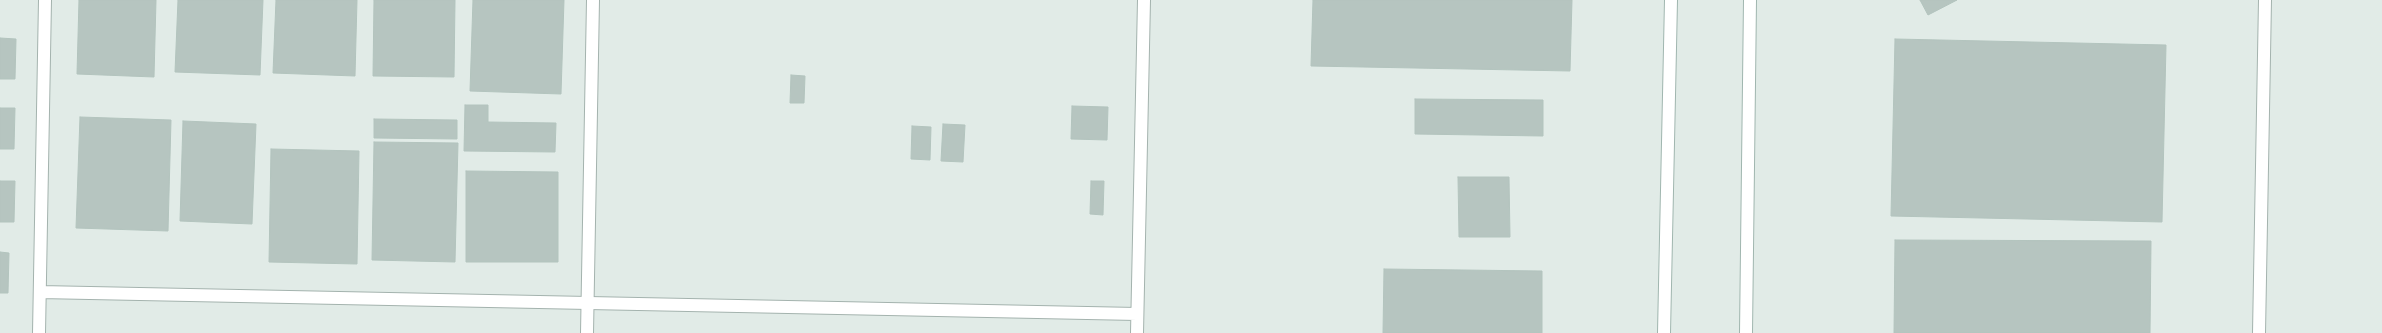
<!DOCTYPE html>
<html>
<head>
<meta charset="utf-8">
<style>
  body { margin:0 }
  canvas { display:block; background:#e1ebe7 }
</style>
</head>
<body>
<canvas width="2382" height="333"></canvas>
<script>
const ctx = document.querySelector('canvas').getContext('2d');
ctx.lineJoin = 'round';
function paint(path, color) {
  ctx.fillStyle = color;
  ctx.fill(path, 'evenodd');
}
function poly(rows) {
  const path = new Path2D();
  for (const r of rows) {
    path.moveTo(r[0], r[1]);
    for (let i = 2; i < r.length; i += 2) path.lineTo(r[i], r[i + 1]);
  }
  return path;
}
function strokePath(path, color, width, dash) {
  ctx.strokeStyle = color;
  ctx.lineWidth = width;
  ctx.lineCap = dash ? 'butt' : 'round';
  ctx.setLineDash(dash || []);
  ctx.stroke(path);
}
const building = poly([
  [79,0,156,0,154,77,77,74,79,0],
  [178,0,263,0,260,75,175,72,178,0],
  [276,0,357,0,355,76,273,73,276,0],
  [374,0,455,0,454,77,373,76,374,0],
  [473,0,564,0,561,94,470,91,473,0],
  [1313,0,1572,0,1570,71,1311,66,1313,0],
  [1920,0,1957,0,1928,15,1920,0],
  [0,38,16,39,15,79,0,79,0,38],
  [1895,39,2166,45,2162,222,1891,216,1895,39],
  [791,75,805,76,804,103,790,103,791,75],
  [1415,99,1543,100,1543,136,1415,134,1415,99],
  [465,105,488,105,488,122,556,123,555,152,464,151,465,105],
  [1072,106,1108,107,1107,140,1071,139,1072,106],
  [0,108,15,108,14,149,0,149,0,108],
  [80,117,171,120,168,231,76,228,80,117],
  [374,119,457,120,457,139,374,138,374,119],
  [183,121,256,124,252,224,180,221,183,121],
  [943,124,965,125,963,162,941,161,943,124],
  [912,126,931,127,930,160,911,159,912,126],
  [374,142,458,143,455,262,372,260,374,142],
  [271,149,359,151,357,264,269,262,271,149],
  [466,171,558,172,558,262,466,262,466,171],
  [1458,177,1509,177,1510,237,1459,237,1458,177],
  [0,181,15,181,14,222,0,222,0,181],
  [1091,181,1104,181,1103,215,1090,214,1091,181],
  [1895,240,2151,241,2150,333,1894,333,1895,240],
  [0,252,9,253,8,293,0,293,0,252],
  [1384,269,1542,271,1542,333,1383,333,1384,269]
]);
const lane = poly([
  [587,333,593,0]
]);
const street = poly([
  [40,292,1137,314],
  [39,333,45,0],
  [1137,333,1144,0],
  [2259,333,2265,0]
]);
const secondary = poly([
  [1664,333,1671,0],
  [1746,333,1750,0]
]);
paint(building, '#b6c5c0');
strokePath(building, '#b3c4be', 1);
strokePath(lane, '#a4b3ae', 14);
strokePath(street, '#a4b3ae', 14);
strokePath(secondary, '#a0b6af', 14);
strokePath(lane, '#fff', 12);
strokePath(street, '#fff', 12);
strokePath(secondary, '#fff', 12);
</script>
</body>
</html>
